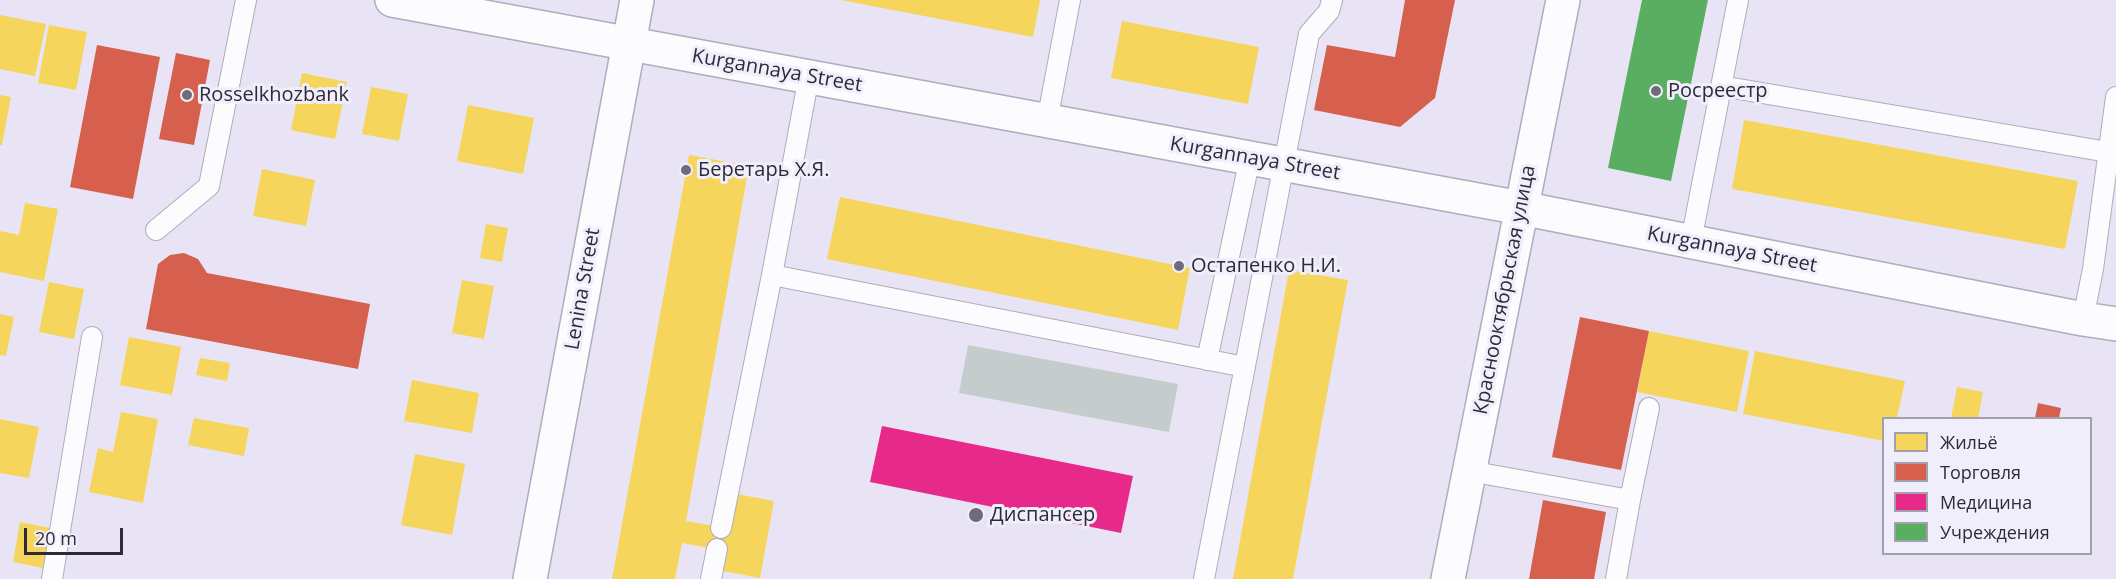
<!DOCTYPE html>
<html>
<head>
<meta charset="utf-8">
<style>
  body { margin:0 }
  #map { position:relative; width:2116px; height:579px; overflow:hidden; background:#e8e4f5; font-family:"Open Sans",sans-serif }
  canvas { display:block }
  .legend { position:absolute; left:1882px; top:417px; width:210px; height:138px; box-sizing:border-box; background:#f1eefc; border:2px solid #a3a0ae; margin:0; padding:8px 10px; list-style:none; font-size:18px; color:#2e2a38 }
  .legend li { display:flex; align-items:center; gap:12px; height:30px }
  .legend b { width:30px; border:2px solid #a3a0ae }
  .scale { position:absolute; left:24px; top:528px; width:99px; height:27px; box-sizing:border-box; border:3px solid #2e2a38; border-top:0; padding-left:8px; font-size:18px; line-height:21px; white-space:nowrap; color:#2e2a38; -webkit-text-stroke:4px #f1eefc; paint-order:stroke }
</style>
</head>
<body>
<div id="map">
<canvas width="2116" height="579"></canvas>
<ul class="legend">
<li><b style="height:16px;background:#f6d55c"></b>Жильё</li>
<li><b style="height:16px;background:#d6604d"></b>Торговля</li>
<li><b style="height:16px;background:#e7298a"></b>Медицина</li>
<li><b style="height:16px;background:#5aae61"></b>Учреждения</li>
</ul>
<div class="scale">20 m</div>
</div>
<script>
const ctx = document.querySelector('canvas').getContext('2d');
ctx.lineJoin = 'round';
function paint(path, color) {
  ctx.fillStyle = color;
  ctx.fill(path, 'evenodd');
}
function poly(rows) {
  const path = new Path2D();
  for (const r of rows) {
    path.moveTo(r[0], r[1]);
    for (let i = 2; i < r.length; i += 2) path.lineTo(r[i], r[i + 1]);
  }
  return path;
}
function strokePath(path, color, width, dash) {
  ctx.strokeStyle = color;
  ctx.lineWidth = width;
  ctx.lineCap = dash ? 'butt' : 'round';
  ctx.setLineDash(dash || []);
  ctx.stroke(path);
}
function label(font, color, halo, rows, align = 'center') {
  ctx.font = font + ' "Open Sans",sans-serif';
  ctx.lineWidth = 6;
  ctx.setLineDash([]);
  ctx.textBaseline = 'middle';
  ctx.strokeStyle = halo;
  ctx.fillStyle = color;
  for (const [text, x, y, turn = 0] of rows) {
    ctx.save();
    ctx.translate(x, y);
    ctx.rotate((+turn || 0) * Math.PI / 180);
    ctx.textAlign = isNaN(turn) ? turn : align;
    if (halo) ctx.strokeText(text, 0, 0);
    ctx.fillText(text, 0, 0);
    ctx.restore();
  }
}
const green = poly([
  [968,345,1178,384,1169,432,959,393]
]);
const homes = poly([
  [841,0,1040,0,1033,37],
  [0,15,46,24,35,76,0,69],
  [1122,21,1259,47,1248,104,1111,78],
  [49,25,87,32,76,90,38,83],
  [302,73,347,82,335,139,291,130],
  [371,87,408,94,399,141,362,134],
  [0,95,11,97,2,145,0,145],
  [468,105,534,118,523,174,457,161],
  [1744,120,2078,181,2065,249,1732,189],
  [689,155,749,166,686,521,731,529,737,494,774,501,760,578,723,571,726,551,682,543,675,579,612,579],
  [262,169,315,180,306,226,253,216],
  [840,197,1190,268,1178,330,827,259],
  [25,203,58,209,44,281,0,272,0,231,19,235],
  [486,224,508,228,502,262,480,258],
  [1289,270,1348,280,1293,579,1233,579],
  [462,280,494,286,484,339,452,333],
  [49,282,84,289,74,339,39,332],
  [0,314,14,317,6,356,0,355],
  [1649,331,1749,351,1737,412,1637,392],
  [129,337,181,347,172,395,120,385],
  [1755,351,1905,381,1897,418,1884,418,1884,441,1743,414],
  [200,358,230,363,227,381,196,375],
  [412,380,479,393,472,433,404,421],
  [1957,387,1983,392,1978,418,1951,418],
  [121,412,158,419,143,503,89,492,98,448,113,452],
  [194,418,249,428,244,456,188,445],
  [0,419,39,427,29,478,0,473],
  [415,454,465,464,452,535,401,525],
  [20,522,55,529,48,569,13,562]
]);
const shops = poly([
  [1405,0,1455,0,1435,98,1400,127,1314,110,1327,45,1395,57],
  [97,45,160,57,133,199,70,187],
  [176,53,210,60,194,145,159,139],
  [184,253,198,259,207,273,370,304,358,369,146,329,158,264,170,255],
  [1580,317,1649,331,1621,470,1552,457],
  [2038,403,2061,408,2059,418,2035,418],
  [1543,500,1606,512,1594,579,1529,579]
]);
const health = poly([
  [882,426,1133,476,1121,533,870,482]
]);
const public = poly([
  [1642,0,1708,0,1671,181,1608,168]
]);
const service = poly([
  [1721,86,2108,152],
  [1047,121,1070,0],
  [156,230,209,186,246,0],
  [1691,241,1738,0],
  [772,275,809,76],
  [2083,319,2093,269,2116,97],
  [1207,360,1250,158],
  [1469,471,1630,500,1616,579],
  [1630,500,1649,408],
  [721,528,772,275,1245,367],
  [52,579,92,337],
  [711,579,717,549],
  [1204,579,1309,34,1329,11,1332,0]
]);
const tertiary = poly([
  [392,0,1521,208,2083,319,2116,324],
  [530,579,637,0],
  [1448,579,1563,0]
]);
const markers = [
  [1656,91,6,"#6f6b7a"],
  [187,95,6,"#6f6b7a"],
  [686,170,6,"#6f6b7a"],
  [1179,266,6,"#6f6b7a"],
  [976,515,8,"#6f6b7a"]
];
const streetNames = [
  ["Kurgannaya Street",777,71,10],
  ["Kurgannaya Street",1255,159,10],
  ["Kurgannaya Street",1732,250,11],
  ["Lenina Street",583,289,-80],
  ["Краснооктябрьская улица",1505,290,-79]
];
const poiNames = [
  ["Росреестр",1668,91],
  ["Rosselkhozbank",199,95],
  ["Беретарь Х.Я.",698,170],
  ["Остапенко Н.И.",1191,266],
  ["Диспансер",990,515]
];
paint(green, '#c4cdcb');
paint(homes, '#f6d55c');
paint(shops, '#d6604d');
paint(health, '#e7298a');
paint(public, '#5aae61');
strokePath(service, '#b0acbb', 22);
strokePath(tertiary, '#b0acbb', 36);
strokePath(service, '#fcfbfe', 20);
strokePath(tertiary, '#fcfbfe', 33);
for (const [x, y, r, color] of markers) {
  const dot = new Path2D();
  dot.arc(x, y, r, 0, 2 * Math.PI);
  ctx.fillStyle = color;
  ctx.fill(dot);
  strokePath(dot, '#f1eefc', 2);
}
label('20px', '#2e2a38', '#f1eefc', streetNames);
label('20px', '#2e2a38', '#f1eefc', poiNames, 'left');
</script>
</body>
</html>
